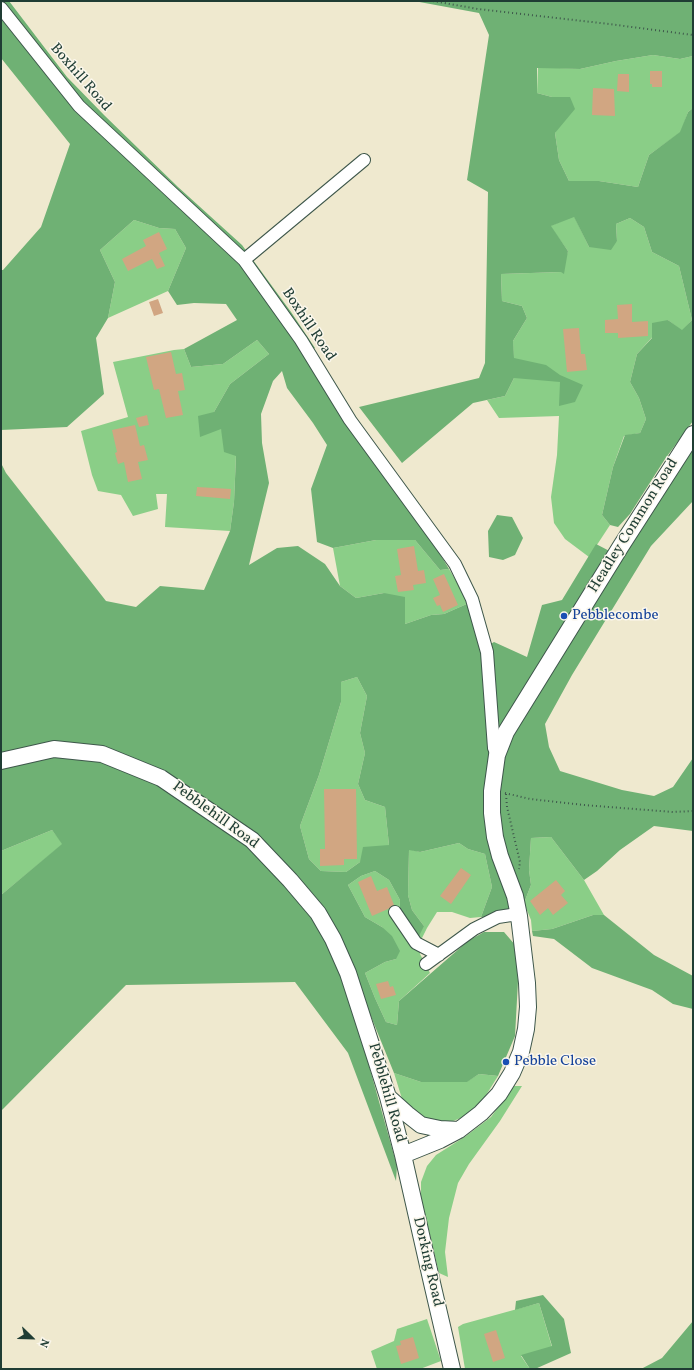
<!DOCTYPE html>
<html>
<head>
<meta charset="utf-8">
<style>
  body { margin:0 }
  #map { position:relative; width:694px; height:1370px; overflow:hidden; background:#efe9cf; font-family:Vollkorn,serif }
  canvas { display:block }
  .frame { position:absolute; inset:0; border:2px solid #1f3d34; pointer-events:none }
  .north { position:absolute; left:12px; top:1318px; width:40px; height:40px; -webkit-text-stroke:3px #fbf7ec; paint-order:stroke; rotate:113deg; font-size:11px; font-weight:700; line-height:16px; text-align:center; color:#1f3d34 }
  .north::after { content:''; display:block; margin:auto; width:14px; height:18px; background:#1f3d34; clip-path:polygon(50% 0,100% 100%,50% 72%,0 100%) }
</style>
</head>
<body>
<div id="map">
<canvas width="694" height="1370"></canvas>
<div class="frame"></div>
<div class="north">N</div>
</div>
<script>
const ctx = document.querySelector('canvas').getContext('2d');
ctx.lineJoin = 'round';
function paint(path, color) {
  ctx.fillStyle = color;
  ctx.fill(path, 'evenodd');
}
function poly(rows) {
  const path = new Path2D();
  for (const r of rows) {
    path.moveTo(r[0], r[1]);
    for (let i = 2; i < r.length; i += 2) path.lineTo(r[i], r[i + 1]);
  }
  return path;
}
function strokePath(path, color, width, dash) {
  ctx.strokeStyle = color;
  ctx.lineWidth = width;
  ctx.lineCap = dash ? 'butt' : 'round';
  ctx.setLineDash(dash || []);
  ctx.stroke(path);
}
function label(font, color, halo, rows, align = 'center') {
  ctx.font = font + ' Vollkorn,serif';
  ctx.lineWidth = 3;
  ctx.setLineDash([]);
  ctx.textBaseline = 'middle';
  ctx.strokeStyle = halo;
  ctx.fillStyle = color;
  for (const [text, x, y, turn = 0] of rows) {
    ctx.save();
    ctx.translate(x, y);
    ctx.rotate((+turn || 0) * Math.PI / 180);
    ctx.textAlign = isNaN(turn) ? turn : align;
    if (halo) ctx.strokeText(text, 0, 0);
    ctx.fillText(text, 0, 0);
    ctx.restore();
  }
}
const green = poly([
  [653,55,680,59,693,56,693,108,688,112,681,132,649,155,638,187,599,181,569,181,559,160,555,133,570,97,552,97,537,93,538,67,580,69,616,61],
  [574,216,589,247,617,241,616,224,630,218,644,227,652,252,679,266,692,320,682,331,668,320,637,354,630,382,639,398,646,419,640,433,624,436,613,467,602,515,610,525,589,557,565,539,554,523,551,497,557,455,559,416,499,418,487,400,505,396,514,378,513,341,527,318,522,306,502,301,501,274,561,272,568,251,550,226],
  [134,220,159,228,175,229,186,248,168,291,108,318,115,282,100,250],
  [257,340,269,354,230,384,214,412,221,429,236,455,234,502,230,531,165,527,167,494,156,494,158,509,133,516,121,495,98,491,92,475,81,431,128,417,113,362,174,350,184,349,191,367,223,364],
  [376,540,415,540,440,570,449,569,469,603,444,614,431,615,405,624,384,593,356,598,340,586,333,548],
  [357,677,367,696,360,733,365,753,358,784,365,800,385,807,389,845,360,862,346,872,321,871,309,859,300,826,319,775,341,702,341,682],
  [52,830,63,844,1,895,1,851],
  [551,837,584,880,604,915,593,915,552,929,532,931,531,920,524,903,531,885,529,870,531,838],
  [459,843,468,849,485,854,492,887,481,917,470,918,452,912,437,912,427,928,420,942,420,954,430,973,399,1001,397,1025,386,1022,375,998,365,973,385,962,396,959,382,927,365,917,348,885,361,876,375,871,389,880,400,900,399,921,424,926,412,910,408,895,409,849,420,852],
  [394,1073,421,1082,466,1082,479,1074,498,1076,483,1100,466,1116,448,1123,430,1122,415,1114,403,1102],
  [514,1086,522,1086,500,1121,469,1164,458,1183,449,1218,445,1252,448,1277,439,1273,421,1197,421,1182,427,1166,436,1155,466,1136,491,1117],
  [539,1303,552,1347,521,1356,530,1369,465,1369,458,1327,463,1324],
  [427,1319,441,1361,420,1369,377,1369,371,1351,394,1341,397,1329]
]);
const forest = poly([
  [1,1,9,1,67,77,104,115,178,187,242,245,291,312,315,348,306,355,428,534,449,569,440,570,415,540,376,540,333,548,317,542,311,489,327,445,313,423,287,388,282,371,273,381,261,414,262,443,269,483,249,565,277,548,298,546,325,564,340,586,356,598,384,593,405,597,405,624,431,615,444,614,469,603,481,650,494,642,527,657,542,605,562,600,596,544,621,557,693,445,693,501,651,546,572,675,545,724,549,747,560,771,622,790,654,796,673,787,693,758,693,831,654,826,620,850,597,871,584,880,551,837,531,838,529,870,531,885,524,903,505,916,481,917,492,887,485,854,468,849,459,843,420,852,409,850,408,895,412,910,424,926,416,942,399,920,400,900,389,880,375,871,361,876,348,885,365,917,382,927,392,936,400,951,396,959,385,962,365,973,375,998,386,1022,397,1025,399,1001,468,941,484,932,504,932,516,946,518,981,515,1036,498,1076,479,1074,467,1082,421,1082,394,1073,335,928,320,903,296,875,344,976,397,1166,396,1181,348,1053,295,982,126,985,1,1111,1,895,62,844,52,830,1,851,1,463,6,473,106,601,136,607,160,586,204,590,230,531,234,502,236,456,224,452,221,429,200,437,198,416,214,412,230,384,269,354,257,340,223,364,191,367,184,349,237,320,226,304,194,303,177,305,168,291,186,248,175,229,159,228,134,220,100,250,115,282,108,318,96,338,104,394,67,427,1,430,1,270,3,270,41,227,70,144,1,58],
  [357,677,367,696,360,733,365,753,358,784,365,800,385,807,389,845,363,847,360,862,346,872,321,871,309,859,300,826,319,775,341,702,341,682],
  [414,1,693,1,693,56,680,59,653,55,616,61,580,69,537,68,537,93,552,97,570,97,575,109,555,133,559,160,569,181,599,181,638,187,649,155,680,132,688,112,693,108,693,421,665,459,630,514,618,527,610,525,602,515,613,467,625,435,640,433,646,419,639,398,630,382,637,354,652,338,652,323,668,320,682,330,692,320,679,266,652,252,644,227,630,218,616,224,617,241,611,250,589,247,574,217,551,226,568,251,564,274,561,272,501,274,502,301,522,306,527,318,513,341,514,358,546,365,560,375,583,385,575,402,559,406,560,382,514,378,505,396,473,403,402,463,359,407,479,378,485,363,488,192,467,180,489,35,479,13],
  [497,515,512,517,523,538,515,555,503,560,489,557,488,531],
  [593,915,604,915,654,955,693,976,693,1009,673,1004,652,990,592,968,554,939,533,936,532,931,552,929],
  [543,1295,564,1319,571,1353,535,1369,530,1369,521,1355,552,1346,539,1303,515,1310,516,1301],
  [693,1321,693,1369,641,1369,662,1358]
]);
const building = poly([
  [650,71,662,71,662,87,652,87,652,84,650,84],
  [618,74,629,74,629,92,617,91],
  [593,88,614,89,615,116,592,115],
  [159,232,167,249,159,253,165,266,157,269,152,259,128,271,122,259,146,246,143,240],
  [158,299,163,313,154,316,149,302],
  [632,304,632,322,648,321,648,336,618,338,618,333,605,333,605,320,618,319,617,305],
  [579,328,581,354,585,354,587,370,567,372,563,329],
  [171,352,176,374,182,373,185,390,178,391,183,415,166,418,159,389,154,390,146,357],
  [147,415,149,425,139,427,136,418],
  [135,425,140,446,144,445,148,460,138,462,142,479,128,482,124,462,118,464,115,453,117,452,112,430],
  [197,487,231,489,230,499,196,496],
  [414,546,418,571,424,570,426,583,413,585,414,590,398,592,395,576,401,575,397,549],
  [444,574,458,605,443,612,440,605,437,606,433,598,440,595,433,579],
  [324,789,356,789,357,859,344,859,344,865,320,866,320,849,325,849],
  [461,868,471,875,451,904,440,896],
  [371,876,377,891,387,887,394,905,388,909,372,916,358,882],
  [556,880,565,891,561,895,568,903,553,915,548,908,540,915,530,901],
  [388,981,390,987,393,986,396,995,381,999,376,984],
  [496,1330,505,1358,493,1362,484,1334],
  [413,1337,419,1358,401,1364,396,1346,401,1345,400,1341]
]);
const path = poly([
  [433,1,478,9,609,24,693,35],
  [505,793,530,799,584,805,673,812,693,811],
  [506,794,507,807,520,862,519,869]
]);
const minor = poly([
  [1,8,79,106,244,260,301,340,350,420,455,564,472,599,487,652,494,748,497,755],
  [244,260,364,160],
  [395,912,416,943,439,955],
  [426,964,474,929,498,917,511,915,519,916]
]);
const major = poly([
  [1,761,54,749,102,754,161,778,252,840,290,880,318,913,333,939,348,973,388,1097,403,1155,432,1283,452,1369],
  [388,1097,407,1114,421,1125,440,1129,459,1130],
  [403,1155,440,1140,459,1130,481,1113,499,1094,512,1073,521,1052,526,1029,528,1007,527,983,519,916,515,896,500,856,495,837,492,813,492,791,497,755,506,732,514,719,621,546,693,434]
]);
const markers = [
  [564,616,4,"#1a4fb4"],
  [506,1062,4,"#1a4fb4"]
];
const streetNames = [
  ["Boxhill Road",80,78,49],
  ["Boxhill Road",308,325,56],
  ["Headley Common Road",634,526,-58],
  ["Pebblehill Road",215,816,36],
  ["Pebblehill Road",386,1093,74],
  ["Dorking Road",427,1262,77]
];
const transitNames = [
  ["Pebblecombe",572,616],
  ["Pebble Close",514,1062]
];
paint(green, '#8ace87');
paint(forest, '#6fb174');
paint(building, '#d1a682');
strokePath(minor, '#3e574b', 14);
strokePath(major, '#3e574b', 18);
strokePath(path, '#3e574b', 2, [1, 3]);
strokePath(minor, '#fff', 12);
strokePath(major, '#fff', 16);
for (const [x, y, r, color] of markers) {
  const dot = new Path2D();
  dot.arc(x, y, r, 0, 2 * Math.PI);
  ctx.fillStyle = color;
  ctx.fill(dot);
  strokePath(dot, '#fbf7ec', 1.5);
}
label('15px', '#1f3d34', '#fbf7ec', streetNames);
label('15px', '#164399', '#fbf7ec', transitNames, 'left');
</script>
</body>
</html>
